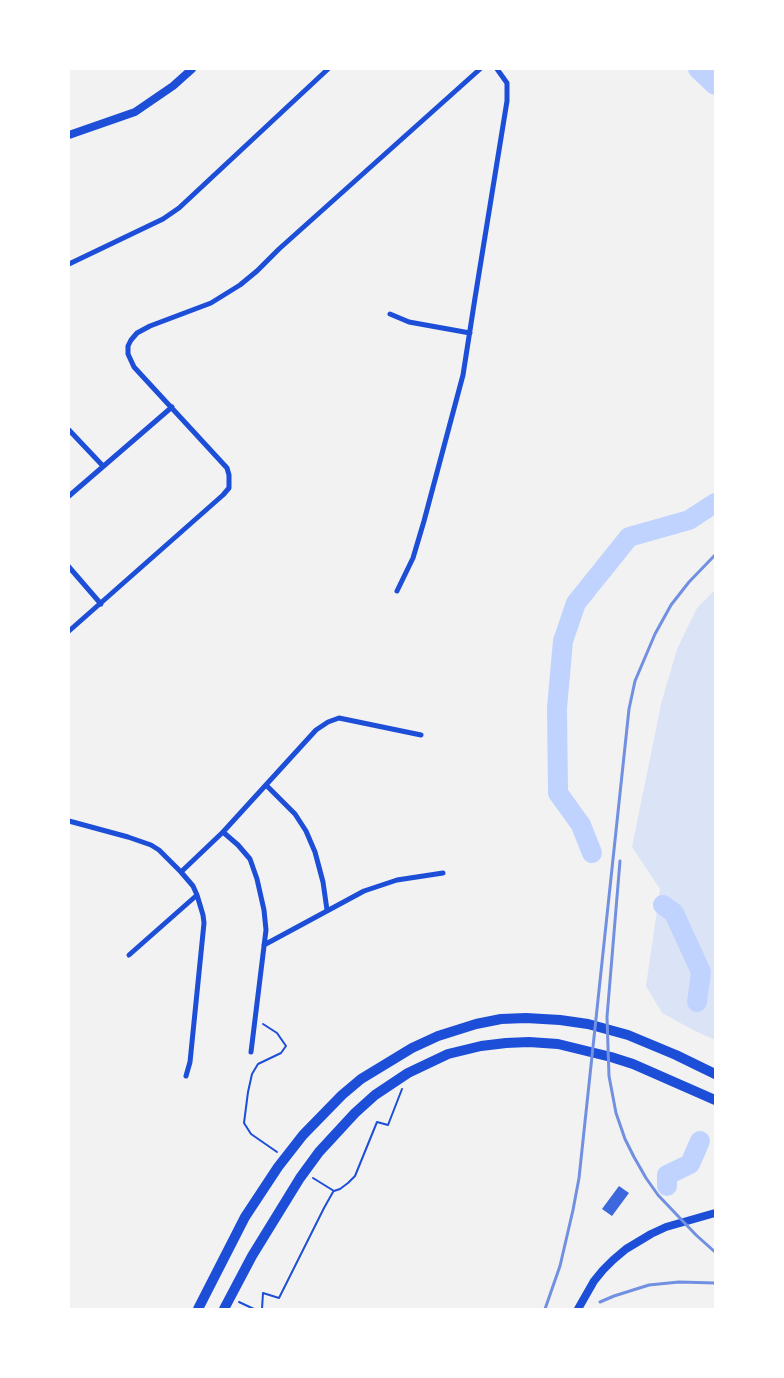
<!DOCTYPE html>
<html>
<head>
<meta charset="utf-8">
<style>
  body { margin:0 }
  #map { position:relative; width:784px; height:1378px; overflow:hidden; background:#f2f2f2; font-family:Bitter,serif }
  canvas { display:block }
  .frame { position:absolute; inset:0; border:70px solid #fff; pointer-events:none }
</style>
</head>
<body>
<div id="map">
<canvas width="784" height="1378"></canvas>
<div class="frame"></div>
</div>
<script>
const ctx = document.querySelector('canvas').getContext('2d');
ctx.lineJoin = 'round';
function paint(path, color) {
  ctx.fillStyle = color;
  ctx.fill(path, 'evenodd');
}
function poly(rows) {
  const path = new Path2D();
  for (const r of rows) {
    path.moveTo(r[0], r[1]);
    for (let i = 2; i < r.length; i += 2) path.lineTo(r[i], r[i + 1]);
  }
  return path;
}
function strokePath(path, color, width, dash) {
  ctx.strokeStyle = color;
  ctx.lineWidth = width;
  ctx.lineCap = dash ? 'butt' : 'round';
  ctx.setLineDash(dash || []);
  ctx.stroke(path);
}
const green = poly([
  [715,590,715,1040,693,1030,662,1013,646,986,660,889,632,847,661,704,677,649,697,608]
]);
const river = poly([
  [698,69,715,85],
  [592,853,581,825,558,793,557,708,563,641,576,603,629,537,689,520,715,503],
  [663,905,674,913,701,972,697,1002],
  [667,1186,667,1175,690,1164,700,1141]
]);
const building = poly([
  [619,1186,629,1193,612,1216,602,1209]
]);
const path = poly([
  [263,1024,277,1033,286,1046,281,1053,258,1064,252,1074,248,1092,244,1123,251,1134,277,1152],
  [313,1178,334,1191,340,1189,348,1183,355,1176,377,1122,388,1125,402,1089],
  [239,1302,254,1309],
  [262,1309,263,1293,279,1298,324,1208,333,1192]
]);
const minor = poly([
  [69,264,163,219,179,208,328,69],
  [390,314,409,322,470,333],
  [69,430,103,466],
  [69,496,172,407],
  [69,567,101,604],
  [397,591,413,558,424,521,463,375,475,298,507,101,507,83,497,69],
  [69,631,223,495,229,488,229,475,227,468,134,367,128,354,128,346,131,340,137,333,150,326,211,303,240,285,257,271,279,249,480,69],
  [266,785,295,814,306,831,315,852,323,882,327,910],
  [69,821,128,837,151,845,159,850,181,872,193,886,197,895,203,915,204,923,190,1062,186,1076],
  [223,832,238,845,250,859,257,879,264,910,266,930,251,1052],
  [181,872,223,832,316,730,328,722,339,718,421,735],
  [264,945,364,891,397,880,443,873],
  [129,955,197,895]
]);
const tertiary = poly([
  [69,135,135,112,173,86,192,69],
  [578,1309,594,1281,603,1270,613,1260,626,1249,651,1234,666,1227,715,1213]
]);
const primary = poly([
  [198,1309,245,1217,278,1167,303,1135,342,1095,361,1079,412,1048,438,1036,476,1024,501,1019,526,1018,560,1020,588,1024,628,1035,676,1055,715,1074],
  [224,1309,252,1256,300,1178,319,1152,355,1113,375,1095,408,1073,448,1054,481,1046,506,1043,529,1042,558,1044,611,1057,633,1064,715,1100]
]);
const rail = poly([
  [620,861,607,1017,609,1076,616,1113,625,1139,634,1157,646,1178,658,1195,696,1235,715,1252],
  [600,1302,614,1296,649,1285,679,1282,715,1283],
  [545,1309,560,1266,573,1210,579,1178,629,709,635,681,655,634,671,605,689,582,715,555]
]);
paint(green, '#dbe4f7');
strokePath(river, '#bfd3fe', 20);
paint(building, '#3d67dc');
strokePath(path, '#1d4ed8', 2);
strokePath(minor, '#1d4ed8', 5);
strokePath(tertiary, '#1d4ed8', 8);
strokePath(primary, '#1d4ed8', 10);
strokePath(rail, '#7290e2', 3);
</script>
</body>
</html>
